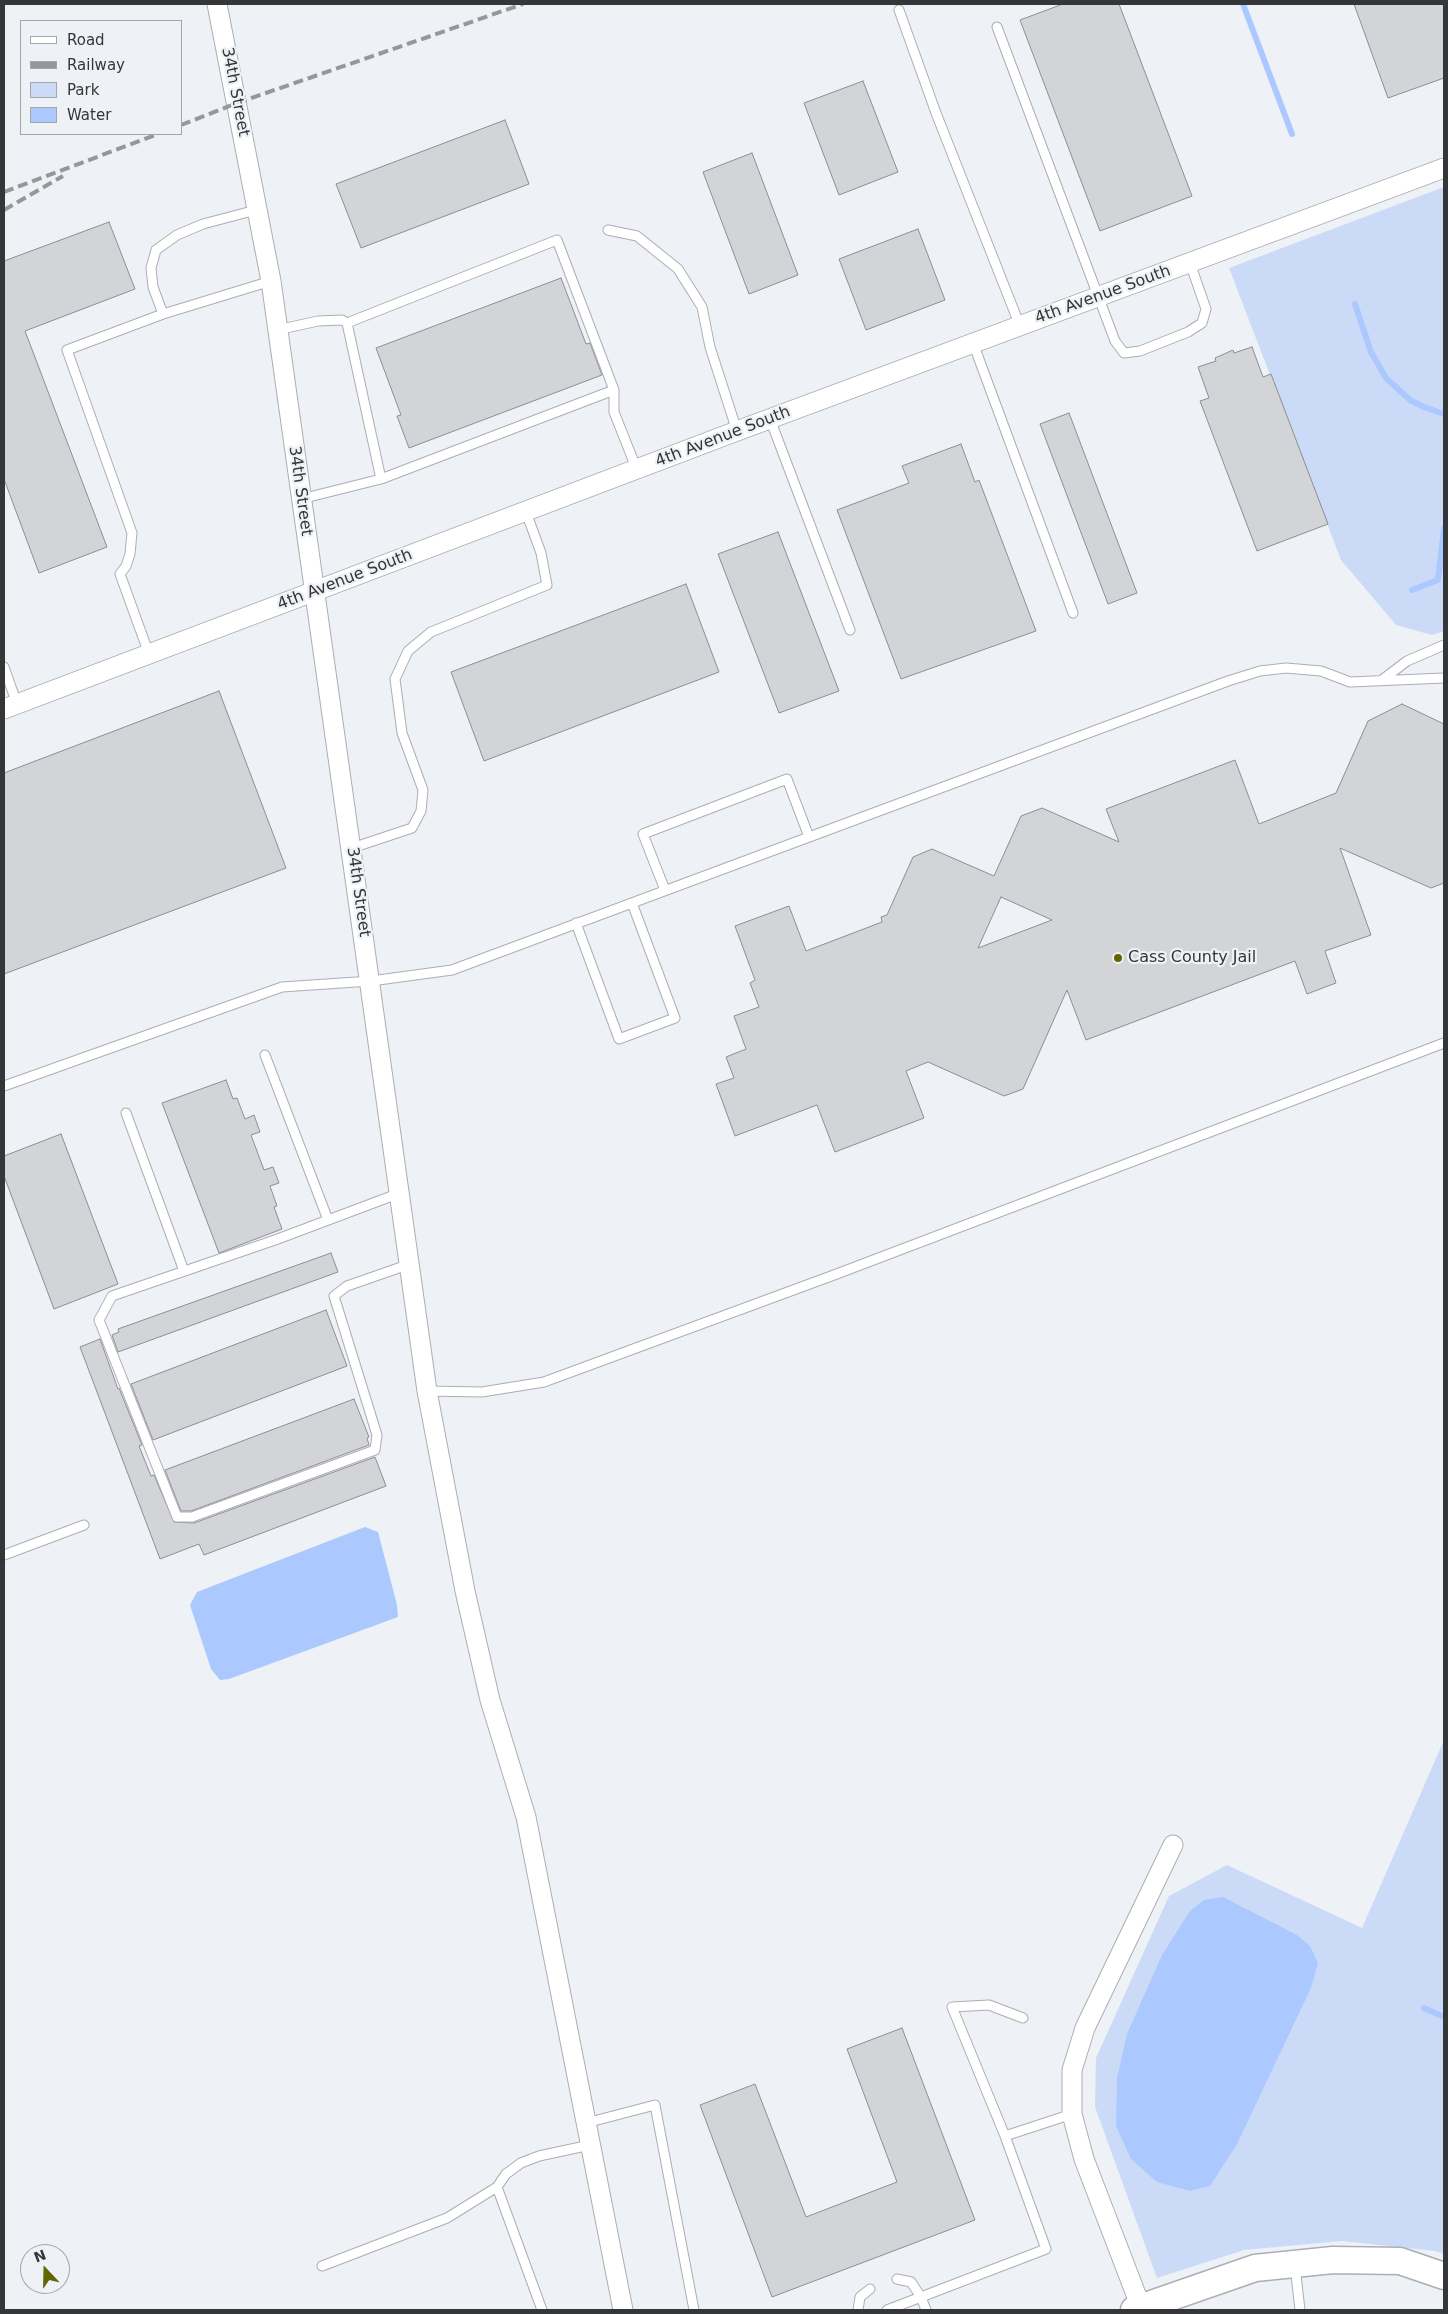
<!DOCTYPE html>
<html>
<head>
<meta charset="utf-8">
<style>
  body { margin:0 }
  #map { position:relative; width:1448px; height:2314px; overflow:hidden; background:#eef1f5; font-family:"DejaVu Sans",sans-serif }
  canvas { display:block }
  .frame { position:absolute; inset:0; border:5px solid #353637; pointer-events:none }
  .legend { position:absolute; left:20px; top:20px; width:162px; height:115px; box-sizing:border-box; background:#eef1f5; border:1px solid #a4a6a9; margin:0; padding:6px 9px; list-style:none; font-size:15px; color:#353637 }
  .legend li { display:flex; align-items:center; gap:10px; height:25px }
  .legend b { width:25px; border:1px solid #a4a6a9 }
  .north { position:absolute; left:20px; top:2244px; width:50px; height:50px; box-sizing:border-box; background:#eef1f5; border:1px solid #a4a6a9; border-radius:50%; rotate:339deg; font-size:14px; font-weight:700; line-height:20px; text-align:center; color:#353637 }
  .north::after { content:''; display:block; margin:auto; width:18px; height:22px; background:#626601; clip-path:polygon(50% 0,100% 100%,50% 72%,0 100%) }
</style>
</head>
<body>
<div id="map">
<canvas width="1448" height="2314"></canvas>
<div class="frame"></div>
<ul class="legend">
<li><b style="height:6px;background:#fff"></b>Road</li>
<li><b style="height:6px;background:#959799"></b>Railway</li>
<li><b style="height:14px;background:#cbdbf7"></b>Park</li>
<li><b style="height:14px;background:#abc9ff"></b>Water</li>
</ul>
<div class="north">N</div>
</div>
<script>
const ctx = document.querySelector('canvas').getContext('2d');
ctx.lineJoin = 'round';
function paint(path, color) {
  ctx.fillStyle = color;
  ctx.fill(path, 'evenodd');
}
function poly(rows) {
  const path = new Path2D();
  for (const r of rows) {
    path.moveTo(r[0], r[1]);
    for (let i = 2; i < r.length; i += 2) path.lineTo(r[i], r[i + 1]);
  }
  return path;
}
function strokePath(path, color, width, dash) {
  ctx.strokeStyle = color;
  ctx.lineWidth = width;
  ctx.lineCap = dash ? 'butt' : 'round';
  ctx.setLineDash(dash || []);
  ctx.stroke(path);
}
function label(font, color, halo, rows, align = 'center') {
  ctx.font = font + ' "DejaVu Sans",sans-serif';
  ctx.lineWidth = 4.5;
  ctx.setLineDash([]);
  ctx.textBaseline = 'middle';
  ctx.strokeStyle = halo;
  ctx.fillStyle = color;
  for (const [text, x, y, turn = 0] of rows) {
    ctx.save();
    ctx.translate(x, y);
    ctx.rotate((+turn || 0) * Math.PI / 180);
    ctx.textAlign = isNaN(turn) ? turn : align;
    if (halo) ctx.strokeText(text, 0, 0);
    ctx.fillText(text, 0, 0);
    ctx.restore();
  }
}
const green = poly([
  [1444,187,1444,631,1432,635,1396,625,1341,560,1229,268],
  [1444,1740,1444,2254,1435,2251,1342,2241,1244,2250,1157,2278,1095,2107,1096,2058,1169,1896,1227,1865,1362,1928]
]);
const water = poly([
  [365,1527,378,1532,397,1605,398,1617,229,1679,220,1680,211,1669,190,1605,197,1592],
  [1223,1897,1297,1935,1310,1946,1318,1963,1311,1988,1237,2144,1210,2186,1190,2191,1157,2182,1131,2159,1116,2126,1117,2078,1127,2034,1162,1955,1190,1911,1204,1900]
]);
const stream = poly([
  [1243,4,1292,134],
  [1355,304,1371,352,1386,378,1410,400,1424,407,1444,414],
  [1412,590,1438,580,1444,528],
  [1424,2008,1444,2017]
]);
const building = poly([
  [1063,4,1119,4,1192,196,1100,231,1020,20,1063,4],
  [1354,4,1444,4,1444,78,1388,98,1354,4],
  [863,81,898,172,839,195,804,103,863,81],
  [505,120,529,184,361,248,336,184,505,120],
  [752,153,798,275,749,294,703,172,752,153],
  [109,222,135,289,25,331,107,547,39,573,4,479,4,261,109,222],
  [918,229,945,300,866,330,839,259,918,229],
  [561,278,586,344,590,343,602,375,409,448,397,416,401,415,376,348,561,278],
  [1252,347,1263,377,1271,374,1328,524,1257,551,1200,401,1209,398,1198,367,1216,361,1215,358,1233,350,1234,353,1252,347],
  [1069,413,1137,593,1108,604,1040,424,1069,413],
  [961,444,975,482,979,480,1036,631,901,679,837,510,909,483,902,466,961,444],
  [778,532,839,691,779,713,718,554,778,532],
  [686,584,719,672,484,761,451,672,686,584],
  [219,691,286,868,4,974,4,773,219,691],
  [1402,704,1444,724,1444,883,1431,888,1340,848,1371,935,1325,951,1336,983,1307,994,1295,961,1086,1040,1067,990,1023,1089,1004,1096,928,1062,906,1071,924,1118,835,1152,817,1105,735,1136,716,1084,734,1078,726,1057,746,1049,734,1016,759,1007,750,983,755,980,735,926,789,906,806,951,882,922,881,917,887,915,913,857,932,849,994,876,1021,816,1042,808,1119,842,1106,809,1235,760,1259,824,1336,793,1368,721,1402,704],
  [1001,897,1052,920,978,948,1001,897],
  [226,1080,233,1099,237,1098,245,1119,254,1115,260,1132,251,1135,264,1170,273,1167,279,1183,270,1186,277,1206,274,1207,282,1229,219,1253,162,1103,226,1080],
  [61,1134,118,1284,54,1309,4,1176,4,1156,61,1134],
  [331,1253,338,1272,118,1352,112,1335,119,1332,118,1329,331,1253],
  [326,1310,347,1366,153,1440,131,1384,326,1310],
  [100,1339,118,1389,119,1388,142,1445,139,1446,151,1476,154,1475,174,1522,194,1523,375,1457,386,1486,204,1555,199,1544,160,1559,80,1347,100,1339],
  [354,1399,369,1437,367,1438,369,1445,191,1511,181,1511,165,1470,354,1399],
  [902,2028,975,2220,772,2297,700,2105,755,2084,806,2217,897,2182,847,2049,902,2028]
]);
const lane = poly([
  [899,10,936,113,1020,326],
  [997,27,1115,341,1124,353,1140,351,1188,332,1202,323,1206,309,1190,263],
  [608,230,637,236,678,269,702,307,710,347,737,431],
  [163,314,153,287,151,268,156,250,177,235,203,224,256,210],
  [347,323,557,240,614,390,614,412,637,470],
  [277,330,318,321,342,320,347,323,381,479],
  [973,343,1073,613],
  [770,419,850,630],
  [301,499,381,479,614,390],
  [149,654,120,574,126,566,130,554,132,533,67,350,163,314,271,281],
  [4,667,17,704],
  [1382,680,1407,661,1444,645],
  [352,848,412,828,421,811,423,790,402,733,395,679,408,651,431,632,547,585,541,553,526,512],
  [665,890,643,834,787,779,809,837],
  [576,923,619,1039,675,1018,632,903],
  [265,1055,328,1220],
  [4,1086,282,987,371,981,452,970,1228,681,1260,671,1286,668,1321,671,1350,682,1444,678],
  [126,1113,184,1271],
  [400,1193,275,1240,112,1296,99,1320,177,1517,192,1517,375,1450,377,1435,334,1296,347,1286,410,1264],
  [427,1391,482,1392,544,1382,834,1275,1444,1043],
  [4,1555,84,1525],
  [586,2123,655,2105,694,2310],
  [1005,2136,1072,2114],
  [322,2266,447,2218,497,2187],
  [1295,2266,1300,2310],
  [897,2279,911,2282,921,2297,1046,2249,1005,2136,952,2007,989,2005,1023,2018],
  [542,2310,497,2187,506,2174,521,2163,539,2156,590,2145],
  [858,2310,860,2297,870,2289],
  [887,2310,921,2297,926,2310]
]);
const street = poly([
  [217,4,271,281,427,1391,465,1591,490,1700,526,1817,623,2310],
  [4,709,737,431,1444,168],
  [1142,2310,1084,2159,1072,2114,1072,2070,1085,2028,1173,1845]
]);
const secondary = poly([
  [1134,2310,1255,2268,1333,2260,1400,2261,1444,2276]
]);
const rail = poly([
  [181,125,237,103,523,4],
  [4,192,158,134],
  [4,210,63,176]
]);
const markers = [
  [1118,958,5,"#626601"]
];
const streetNames = [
  ["34th Street",235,92,79],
  ["4th Avenue South",1103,295,-20],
  ["4th Avenue South",723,437,-21],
  ["34th Street",300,491,82],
  ["4th Avenue South",345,580,-21],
  ["34th Street",358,892,82]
];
const poiNames = [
  ["Cass County Jail",1128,958]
];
paint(green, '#cbdbf7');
paint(water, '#abc9ff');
strokePath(stream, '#abc9ff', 6);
paint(building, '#d2d4d8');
strokePath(building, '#8c8e93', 1);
strokePath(lane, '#acaeb3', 11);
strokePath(street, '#acaeb3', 21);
strokePath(secondary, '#acaeb3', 29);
strokePath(lane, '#fff', 9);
strokePath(street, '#fff', 19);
strokePath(secondary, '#fff', 26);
strokePath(rail, '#959799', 4, [10, 5]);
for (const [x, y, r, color] of markers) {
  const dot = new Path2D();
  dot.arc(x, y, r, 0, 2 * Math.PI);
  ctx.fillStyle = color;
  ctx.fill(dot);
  strokePath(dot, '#eef1f5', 2);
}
label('16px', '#353637', '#eef1f5', streetNames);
label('16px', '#353637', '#eef1f5', poiNames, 'left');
</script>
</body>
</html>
